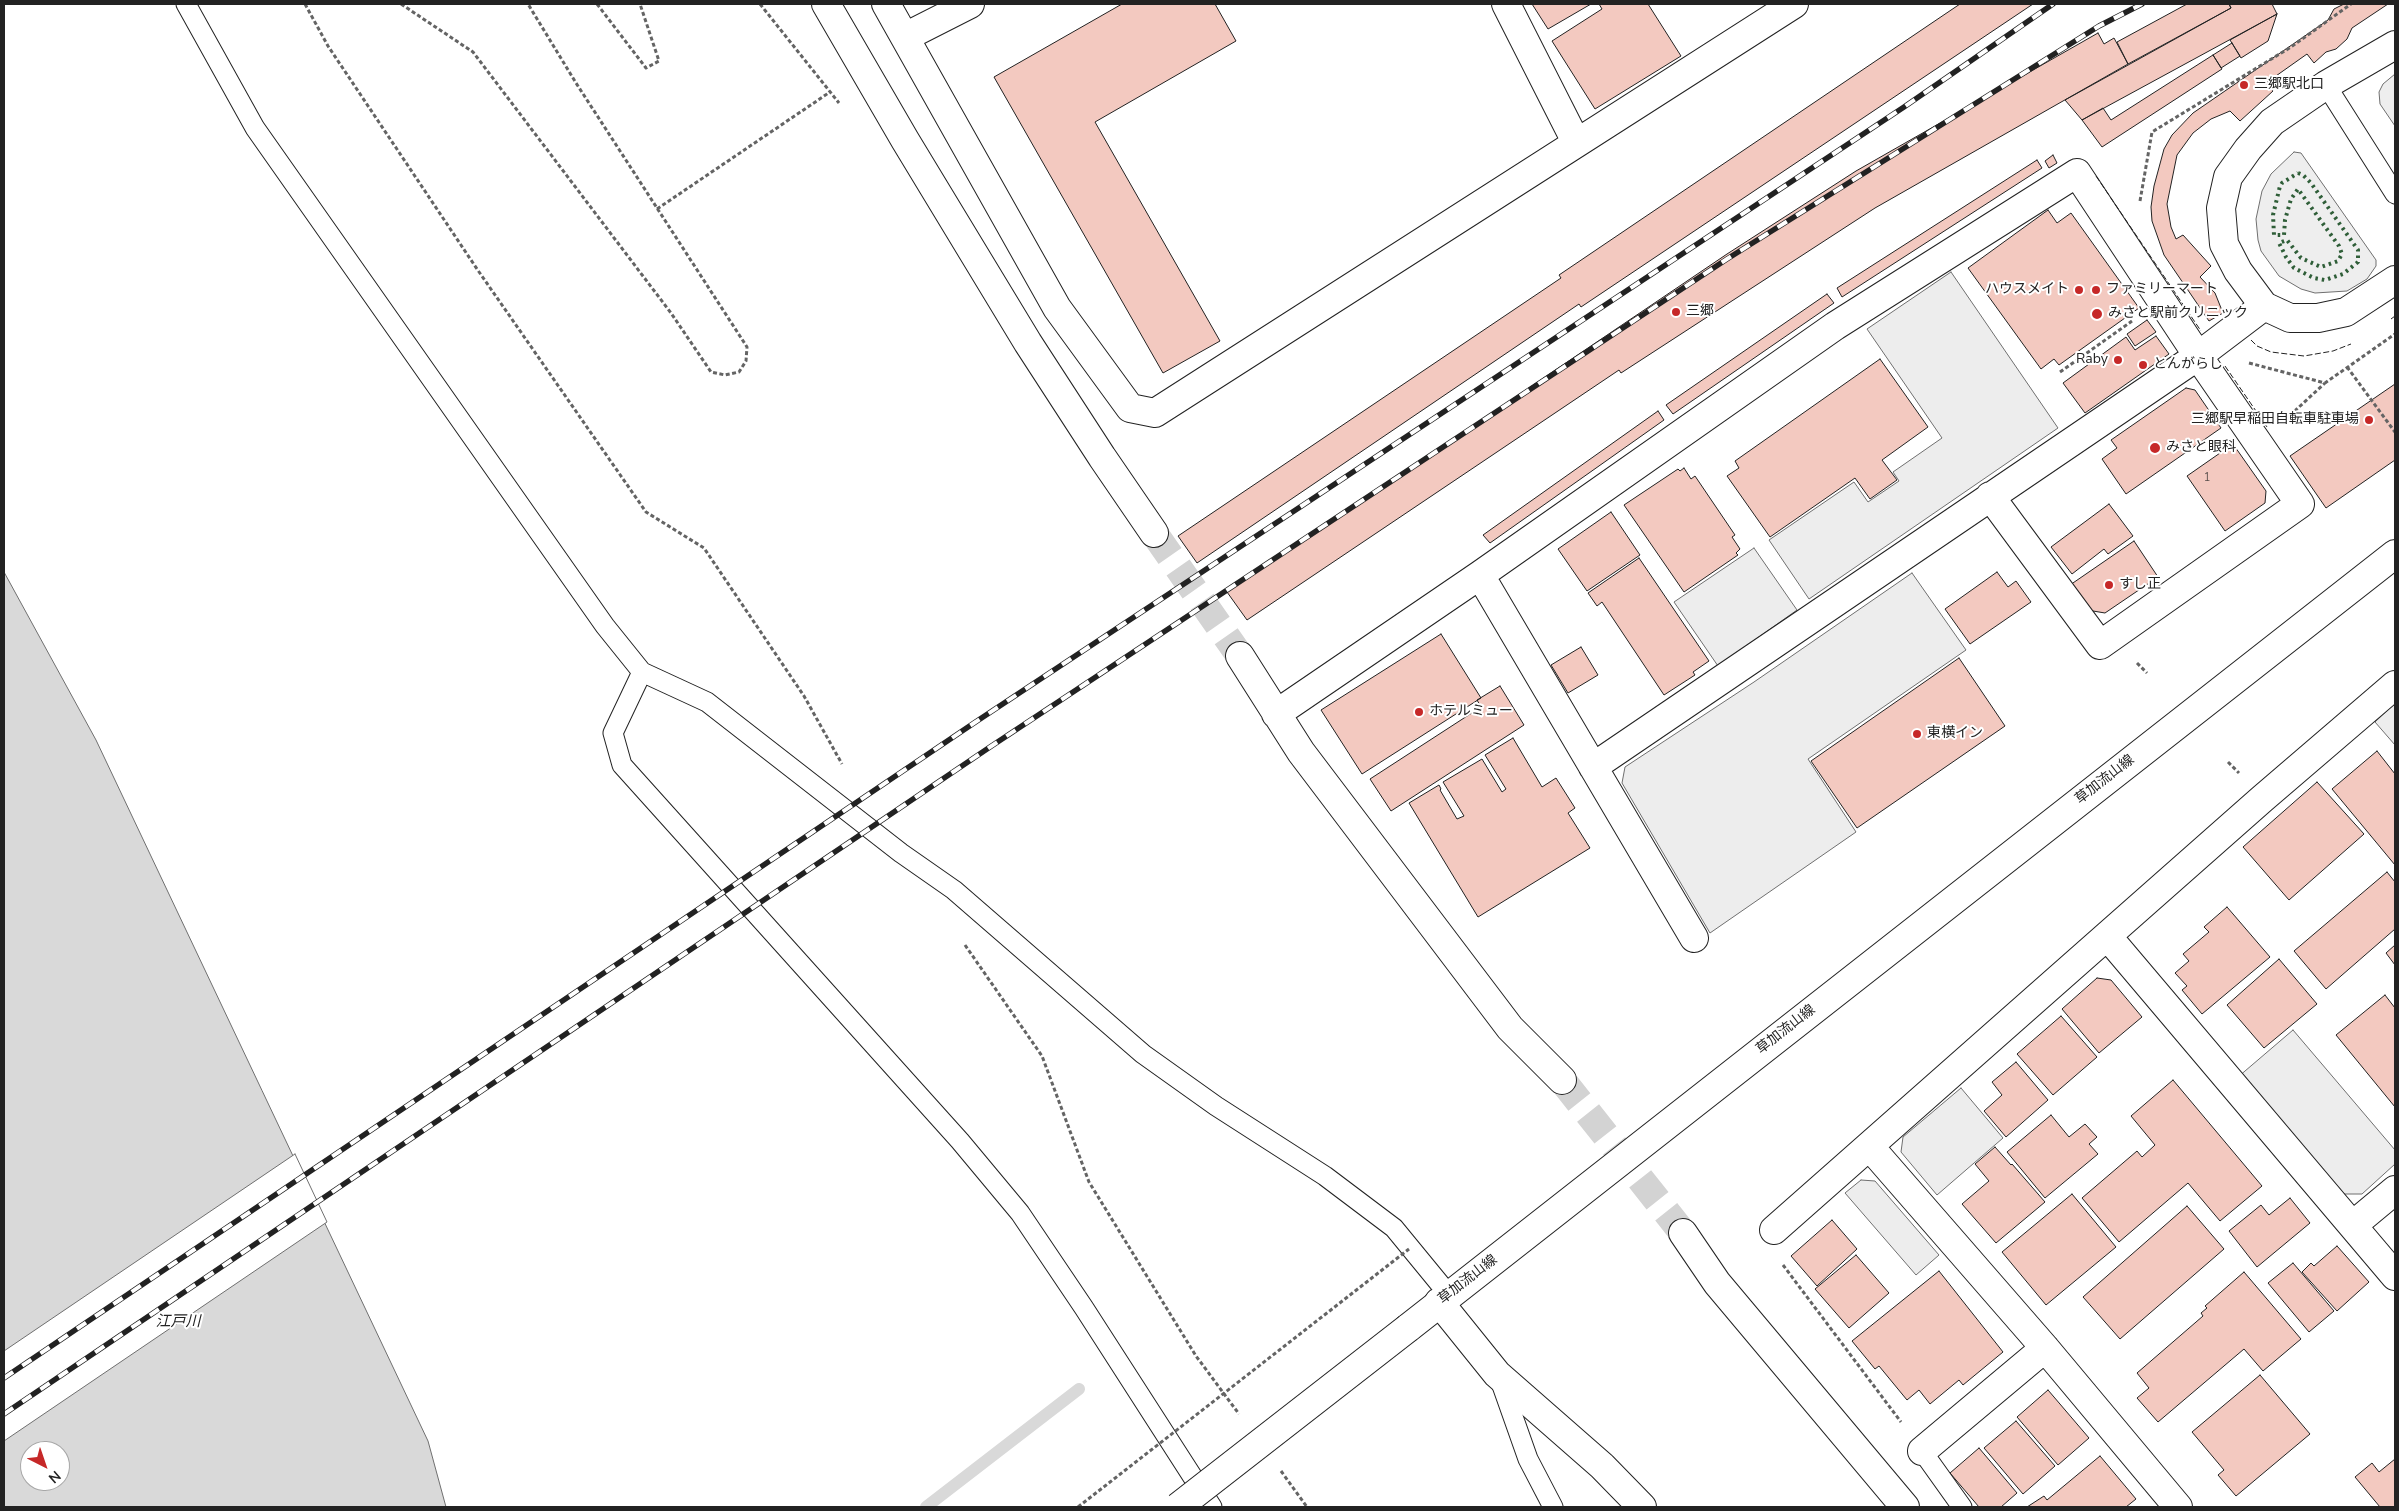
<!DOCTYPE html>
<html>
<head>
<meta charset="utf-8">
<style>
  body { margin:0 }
  #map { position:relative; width:2399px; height:1511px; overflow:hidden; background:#fff; font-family:"Nunito Sans",sans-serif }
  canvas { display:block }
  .frame { position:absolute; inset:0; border:5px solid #222; pointer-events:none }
  .north { position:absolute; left:20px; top:1441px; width:50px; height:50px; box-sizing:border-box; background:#fff; border:1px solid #a7a7a7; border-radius:50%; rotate:139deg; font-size:14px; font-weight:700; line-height:20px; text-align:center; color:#222 }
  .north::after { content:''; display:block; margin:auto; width:18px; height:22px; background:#c62828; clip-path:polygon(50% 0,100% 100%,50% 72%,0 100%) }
</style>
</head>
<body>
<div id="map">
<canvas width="2399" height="1511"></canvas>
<div class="frame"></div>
<div class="north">N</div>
</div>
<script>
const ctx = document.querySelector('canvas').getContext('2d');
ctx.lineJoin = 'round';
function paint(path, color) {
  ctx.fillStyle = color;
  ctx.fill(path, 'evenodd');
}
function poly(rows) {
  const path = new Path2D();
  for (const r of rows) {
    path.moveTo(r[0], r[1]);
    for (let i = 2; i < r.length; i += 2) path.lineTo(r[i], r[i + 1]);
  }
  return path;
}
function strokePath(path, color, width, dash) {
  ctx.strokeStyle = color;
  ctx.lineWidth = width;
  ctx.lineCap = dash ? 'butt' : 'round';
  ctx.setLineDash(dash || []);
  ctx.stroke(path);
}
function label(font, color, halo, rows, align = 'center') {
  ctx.font = font + ' "Nunito Sans","Noto Sans JP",sans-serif';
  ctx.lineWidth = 4;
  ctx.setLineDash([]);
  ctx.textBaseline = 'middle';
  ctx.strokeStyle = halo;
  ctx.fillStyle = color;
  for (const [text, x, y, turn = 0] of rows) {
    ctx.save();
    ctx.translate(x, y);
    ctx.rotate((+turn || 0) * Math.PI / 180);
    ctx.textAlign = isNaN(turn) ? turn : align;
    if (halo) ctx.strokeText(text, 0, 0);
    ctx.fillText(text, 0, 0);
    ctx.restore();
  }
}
const green = poly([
  [2395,74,2395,126,2380,104,2379,92,2383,84,2395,74],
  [2294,152,2301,153,2376,260,2376,266,2367,279,2347,291,2315,293,2301,289,2279,276,2261,251,2258,240,2256,219,2262,191,2271,174,2294,152]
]);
const parking = poly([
  [1951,272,2058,428,1809,599,1769,540,1854,482,1868,502,1899,481,1893,472,1942,438,1867,329,1951,272],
  [1754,548,1797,610,1718,666,1674,602,1754,548],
  [1912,573,1966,650,1808,759,1856,832,1710,933,1622,783,1625,767,1754,682,1912,573],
  [2395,703,2395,745,2375,722,2395,703],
  [2293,1030,2395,1150,2395,1164,2362,1194,2338,1194,2238,1077,2293,1030],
  [1961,1088,2003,1138,1937,1195,1901,1152,1903,1137,1961,1088],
  [1861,1180,1875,1181,1939,1255,1916,1275,1845,1193,1861,1180]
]);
const water = poly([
  [4,572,96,740,428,1441,446,1507,4,1507,4,572],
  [30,1451,60,1451,60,1481,30,1481,30,1451]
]);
const pier = poly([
  [295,1154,327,1222,4,1441,4,1351,295,1154]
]);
const stream = poly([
  [926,1507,1079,1389]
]);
const building = poly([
  [1122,4,1215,4,1236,41,1095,122,1220,341,1163,373,994,77,1122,4],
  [1532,4,1591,4,1548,29,1532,4],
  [1599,4,1648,4,1681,56,1595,109,1552,41,1602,9,1599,4],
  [1960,4,2033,4,1581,307,1579,304,1197,563,1178,536,1561,278,1559,275,1960,4],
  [2187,4,2229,4,2231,8,2128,64,2117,42,2187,4],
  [2229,4,2272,4,2277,14,2082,120,2065,100,2231,8,2229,4],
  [2344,4,2388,4,2352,28,2347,39,2336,49,2326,52,2314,63,2307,54,2266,83,2273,91,2240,121,2230,111,2211,119,2193,133,2177,155,2167,204,2171,227,2176,239,2183,235,2211,266,2200,277,2215,293,2223,313,2209,321,2164,255,2152,221,2151,207,2154,186,2164,149,2172,135,2193,113,2328,20,2334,9,2344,4],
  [2277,14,2268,41,2241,58,2230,40,2277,14],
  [2098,33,2104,44,2114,38,2128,64,1875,208,1621,373,1619,370,1247,620,1227,592,1727,254,1856,171,2098,33],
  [2232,43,2240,56,2221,68,2213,55,2232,43],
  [2213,55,2222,69,2102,147,2082,120,2103,108,2111,120,2213,55],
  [2053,155,2057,163,2049,168,2045,161,2053,155],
  [2037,160,2042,168,1842,297,1837,288,2037,160],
  [2048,210,2057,223,2071,213,2139,308,2059,365,2054,359,2041,369,1968,268,2048,210],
  [1827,294,1834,303,1673,414,1666,405,1827,294],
  [2147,320,2156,332,2135,346,2127,334,2147,320],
  [2156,336,2169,354,2085,413,2063,383,2126,337,2135,350,2156,336],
  [1880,359,1928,427,1882,460,1897,480,1870,499,1855,478,1770,537,1727,476,1739,468,1735,461,1880,359],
  [2395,384,2395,460,2326,508,2290,456,2395,384],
  [2186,388,2195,390,2221,428,2126,494,2102,459,2117,448,2111,440,2186,388],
  [1658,411,1664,420,1490,543,1483,535,1658,411],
  [2233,444,2266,491,2265,503,2225,531,2187,476,2233,444],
  [1684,468,1691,479,1695,476,1735,535,1732,537,1740,549,1736,553,1738,555,1684,592,1624,505,1678,469,1680,471,1684,468],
  [2109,504,2133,536,2108,554,2104,549,2072,574,2051,547,2109,504],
  [1611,512,1640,555,1587,591,1558,549,1611,512],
  [2134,541,2158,577,2105,613,2087,610,2070,585,2134,541],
  [1639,558,1709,661,1693,672,1695,675,1664,695,1602,602,1597,606,1588,593,1639,558],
  [1997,572,2008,587,2016,581,2031,602,1970,644,1945,609,1997,572],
  [1441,634,1481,698,1362,774,1321,710,1441,634],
  [1581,647,1598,675,1568,693,1551,665,1581,647],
  [1959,658,2005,726,1857,828,1811,761,1959,658],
  [1500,686,1524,725,1391,811,1370,779,1481,707,1477,700,1500,686],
  [1513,738,1542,787,1556,778,1575,808,1568,813,1590,848,1478,917,1409,803,1439,785,1441,789,1440,790,1457,819,1464,816,1443,782,1482,759,1502,792,1506,789,1485,755,1513,738],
  [2377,751,2395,774,2395,865,2332,789,2377,751],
  [2317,782,2364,834,2289,900,2243,847,2317,782],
  [2387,872,2395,882,2395,929,2326,989,2294,951,2387,872],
  [2227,907,2270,957,2202,1014,2182,990,2187,986,2175,973,2189,961,2183,954,2209,932,2204,927,2227,907],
  [2395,945,2395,965,2386,953,2395,945],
  [2279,959,2317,1004,2264,1048,2227,1005,2279,959],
  [2097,978,2111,980,2142,1017,2099,1053,2062,1009,2097,978],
  [2385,995,2395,1008,2395,1107,2336,1035,2385,995],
  [2061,1016,2097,1057,2053,1095,2017,1054,2061,1016],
  [2016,1062,2048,1100,2006,1137,1984,1111,2002,1095,1992,1082,2016,1062],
  [2173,1080,2262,1186,2220,1221,2188,1183,2119,1242,2082,1198,2137,1151,2142,1157,2155,1145,2131,1116,2173,1080],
  [2051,1115,2069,1137,2085,1124,2097,1137,2089,1144,2098,1154,2045,1198,2007,1152,2051,1115],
  [1995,1147,2011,1165,2012,1164,2045,1202,1996,1243,1962,1204,1989,1181,1975,1164,1995,1147],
  [2072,1194,2116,1247,2046,1305,2002,1252,2072,1194],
  [2290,1198,2310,1223,2257,1267,2229,1231,2261,1205,2269,1215,2290,1198],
  [2187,1206,2224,1249,2120,1339,2083,1297,2187,1206],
  [1832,1220,1857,1249,1817,1286,1791,1256,1832,1220],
  [2337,1246,2369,1282,2337,1311,2302,1272,2311,1263,2314,1266,2337,1246],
  [1856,1255,1889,1293,1849,1328,1815,1289,1856,1255],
  [2293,1263,2334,1311,2309,1332,2268,1283,2293,1263],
  [1939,1271,2003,1352,1963,1385,1959,1380,1930,1404,1919,1390,1907,1400,1879,1366,1875,1369,1852,1341,1939,1271],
  [2244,1272,2301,1339,2263,1371,2244,1349,2158,1422,2137,1398,2149,1388,2137,1373,2203,1316,2201,1313,2207,1308,2205,1306,2244,1272],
  [2260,1375,2310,1434,2236,1496,2218,1475,2224,1470,2192,1432,2260,1375],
  [2048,1390,2089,1438,2058,1465,2017,1417,2048,1390],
  [2016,1421,2055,1466,2023,1494,1984,1448,2016,1421],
  [1979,1448,2017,1493,2001,1507,1979,1507,1950,1473,1979,1448],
  [2100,1456,2136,1499,2126,1507,2027,1507,2044,1496,2047,1500,2100,1456],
  [2395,1459,2395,1507,2380,1507,2355,1477,2372,1463,2379,1472,2395,1459]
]);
const streetTunnel = poly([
  [1154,533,1240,656],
  [1562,1080,1683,1233]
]);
const path = poly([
  [305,4,328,46,477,269,646,512,704,548,804,696,842,764],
  [401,4,473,52,671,313,711,372,725,375,739,372,746,361,747,347,576,83,528,4],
  [597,4,646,68,659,61,640,4],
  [760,4,839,103],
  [2140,201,2152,132,2291,47,2351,4],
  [657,209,830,92],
  [2249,363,2325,383,2395,334],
  [2347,367,2395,432],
  [2060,372,2132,321],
  [2285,420,2325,383],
  [2137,663,2147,673],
  [2228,762,2239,773],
  [965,945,1042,1056,1089,1182,1196,1356,1239,1414],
  [1783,1265,1901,1422],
  [1281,1471,1307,1507]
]);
const lane = poly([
  [186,4,255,128,605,626,642,672,707,702,901,853,954,890,1143,1054,1216,1106,1325,1176,1394,1228,1449,1295],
  [2326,85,2395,194],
  [642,672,613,733,622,765,960,1141,1020,1213,1084,1308,1212,1507],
  [1499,1377,1528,1459,1553,1507],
  [1922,1451,1962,1507]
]);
const street = poly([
  [826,4,905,140,1028,343,1102,457,1154,533],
  [886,4,1057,308,1130,408,1155,413,1794,4],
  [1506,4,1576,142],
  [905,37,970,4],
  [1480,575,1694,938],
  [1240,656,1301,752,1510,1028,1562,1080],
  [1276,714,1480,575,1835,326,2077,173,2198,356,2300,504,2100,645,1990,496],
  [1593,767,2198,356,2264,306],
  [2108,937,2395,1276],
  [1870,1147,2045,1348,2178,1507],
  [2353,1225,2395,1190],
  [1774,1230,2262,799,2395,685],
  [1683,1233,1717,1283,1905,1507],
  [1439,1302,1497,1374,1602,1466,1642,1507],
  [1922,1451,2045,1348]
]);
const secondary = poly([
  [2395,45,2326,85,2272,122,2248,149,2228,177,2221,208,2224,244,2238,271,2264,306,2290,318,2318,318,2346,312,2395,280]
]);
const primary = poly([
  [1408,1328,2395,554]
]);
const rail = poly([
  [4,1378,974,723,1904,107,2053,4],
  [4,1414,990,747,1727,259,2099,26,2142,4]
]);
const pathBridge = poly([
  [1078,1507,1409,1249]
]);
const primaryBridge = poly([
  [1178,1507,1408,1328]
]);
const hedge = poly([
  [2298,173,2303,175,2311,183,2358,250,2358,262,2343,274,2325,280,2314,278,2294,268,2286,257,2279,243,2287,240,2301,258,2321,267,2338,261,2342,254,2339,246,2298,189,2291,199,2285,220,2284,235,2274,235,2273,215,2280,186,2282,183,2298,173]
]);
const fence = poly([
  [2096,176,2201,331],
  [2391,319,2395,316],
  [2251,340,2257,346,2271,352,2304,356,2333,351,2351,344],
  [2225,366,2267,427]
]);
const markers = [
  [2244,85,5,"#c62828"],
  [2079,290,5,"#c62828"],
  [2096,290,5,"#c62828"],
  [1676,312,5,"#c62828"],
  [2097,314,6,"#c62828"],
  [2118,360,5,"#c62828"],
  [2143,365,5,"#c62828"],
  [2369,420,5,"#c62828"],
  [2155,448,6,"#c62828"],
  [2109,585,5,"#c62828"],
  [1419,712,5,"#c62828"],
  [1917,734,5,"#c62828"]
];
const numberNames = [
  ["1",2207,478]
];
const poiNames = [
  ["三郷駅北口",2254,85],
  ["ハウスメイト",2069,290,"right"],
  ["ファミリーマート",2106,290],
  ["三郷",1686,312],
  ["みさと駅前クリニック",2108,314],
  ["Raby",2108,360,"right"],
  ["とんがらし",2153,365],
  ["三郷駅早稲田自転車駐車場",2359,420,"right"],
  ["みさと眼科",2166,448],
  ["すし正",2119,585],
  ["ホテルミュー",1429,712],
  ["東横イン",1927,734]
];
const streetNames = [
  ["草加流山線",2105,780,-38],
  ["草加流山線",1786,1030,-38],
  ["草加流山線",1468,1280,-38]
];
const waterNames = [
  ["江戸川",178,1322]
];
paint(green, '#eee');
strokePath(green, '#6f6f6f', 1);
paint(parking, '#ededed');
strokePath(parking, '#6f6f6f', 1);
paint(water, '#d9d9d9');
strokePath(water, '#6f6f6f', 1);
paint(pier, '#fff');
strokePath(pier, '#6f6f6f', 1);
strokePath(stream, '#d9d9d9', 12);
paint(building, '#f3c9c0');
strokePath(building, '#222', 1);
strokePath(streetTunnel, '#d3d3d3', 28, [28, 14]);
strokePath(lane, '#222', 21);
strokePath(street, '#222', 30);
strokePath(secondary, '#222', 30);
strokePath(primary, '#222', 30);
strokePath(path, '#646464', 3, [4, 2.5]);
strokePath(lane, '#fff', 19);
strokePath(street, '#fff', 28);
strokePath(secondary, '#fff', 28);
strokePath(primary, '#fff', 28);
strokePath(rail, '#222', 5.5);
strokePath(rail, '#fff', 4, [11]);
strokePath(primaryBridge, '#222', 30, []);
strokePath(pathBridge, '#646464', 3, [4, 2.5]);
strokePath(primaryBridge, '#fff', 28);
strokePath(hedge, '#2f5e38', 4, [2.5, 4]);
strokePath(fence, '#222', 1, [6, 2.5]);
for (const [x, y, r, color] of markers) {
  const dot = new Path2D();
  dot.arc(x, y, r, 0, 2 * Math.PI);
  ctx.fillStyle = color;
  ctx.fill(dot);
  strokePath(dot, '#fff', 2);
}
label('11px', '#564c4a', null, numberNames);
label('14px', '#222', '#fff', poiNames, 'left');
label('14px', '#222', '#fff', streetNames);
label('italic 15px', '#222', '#fff', waterNames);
</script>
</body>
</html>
